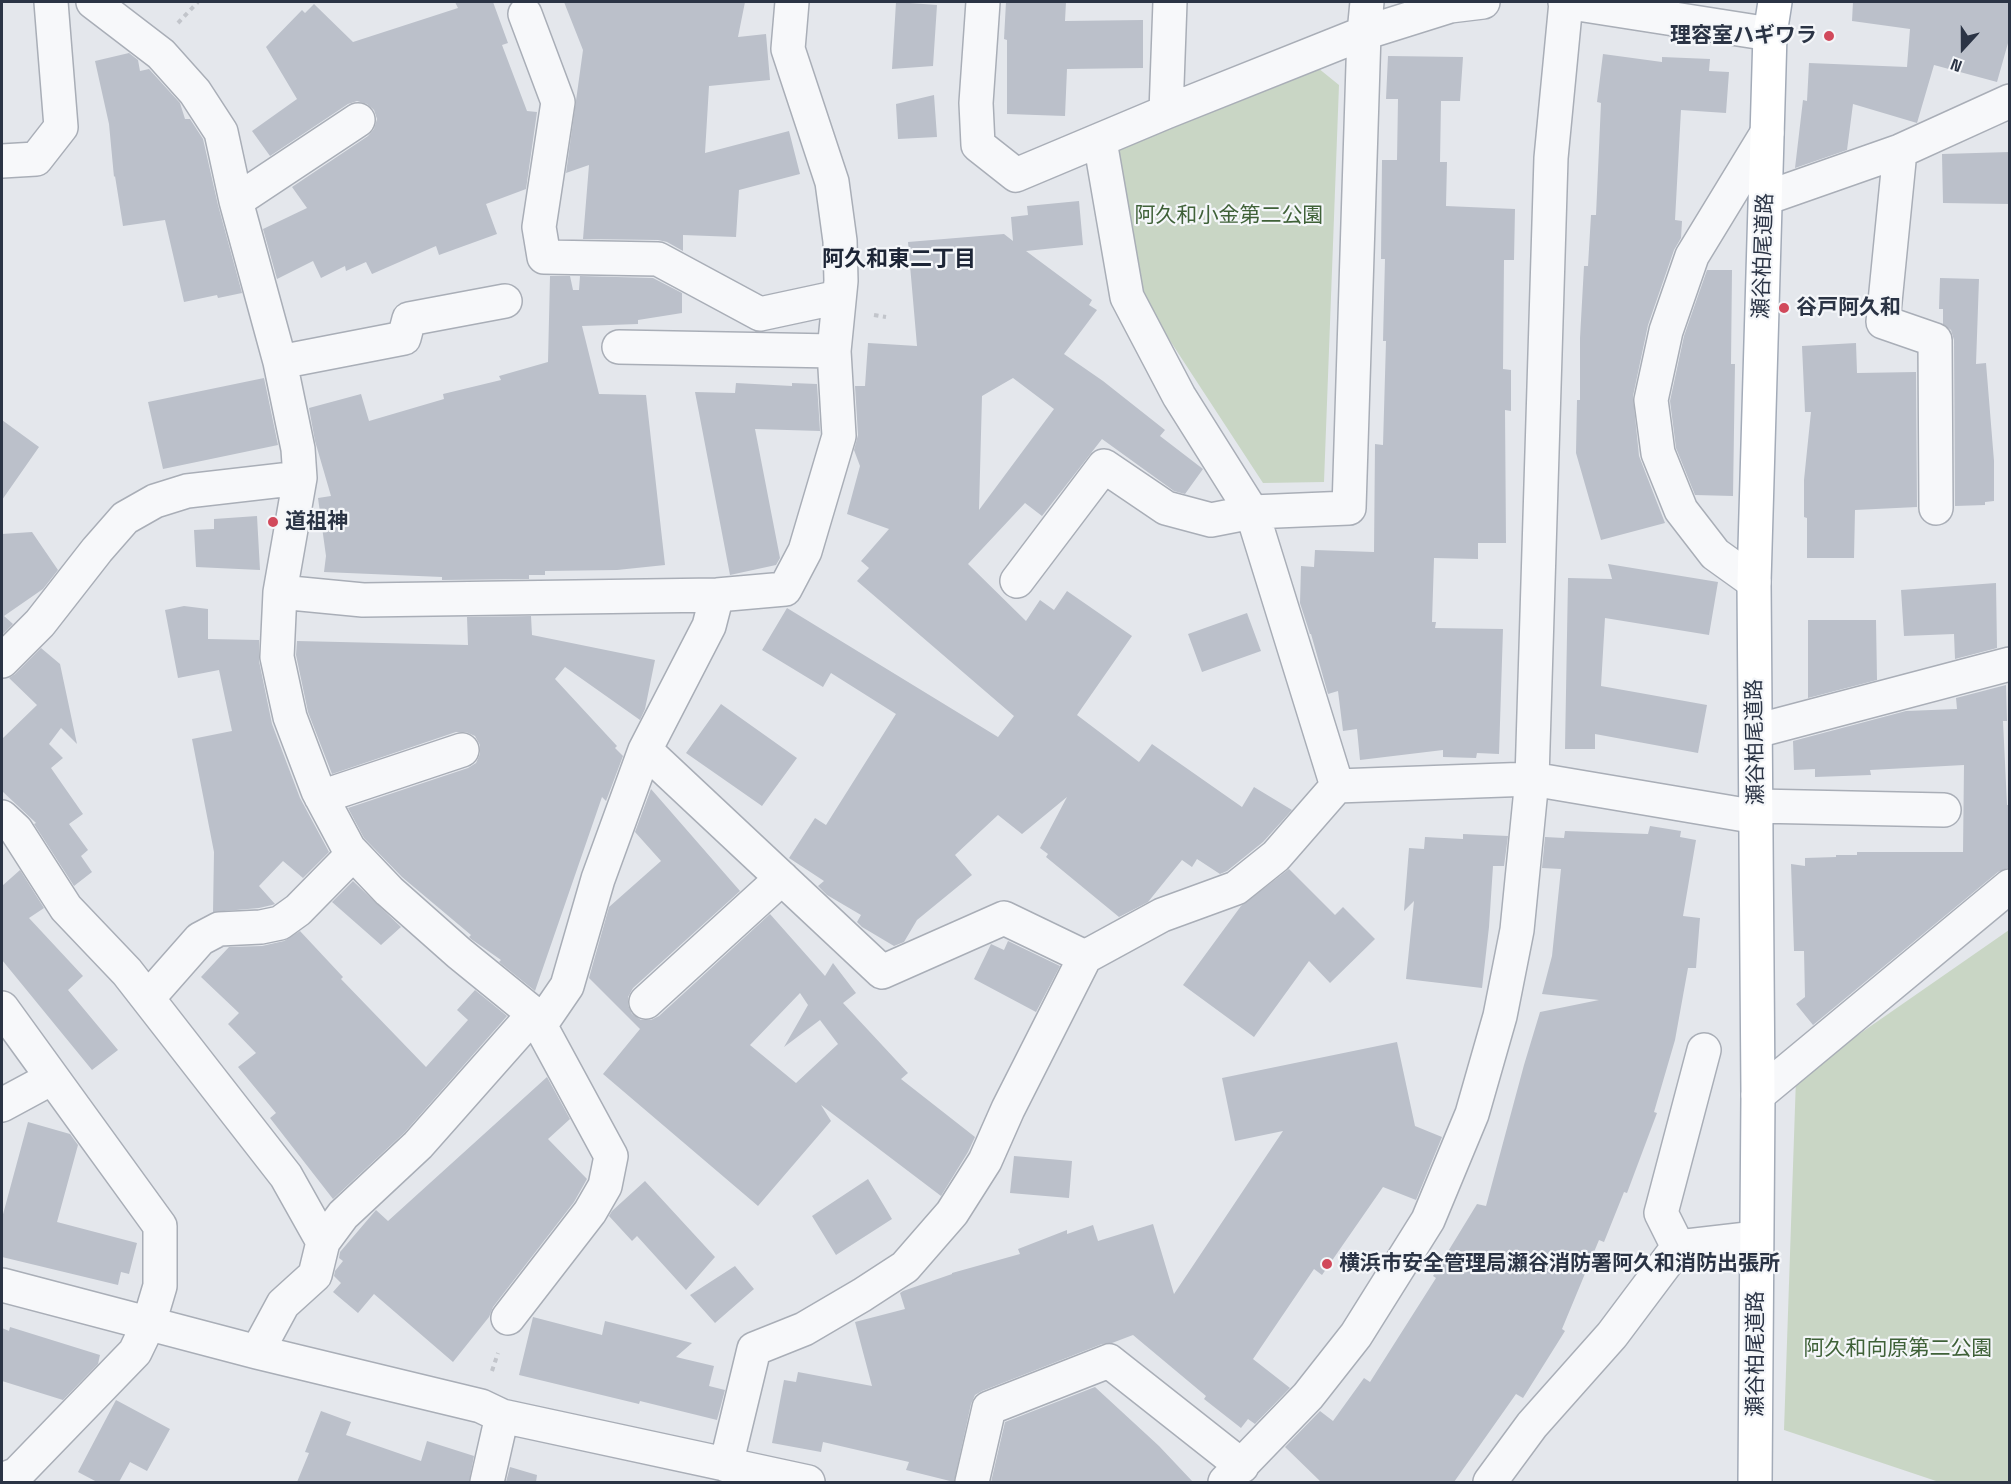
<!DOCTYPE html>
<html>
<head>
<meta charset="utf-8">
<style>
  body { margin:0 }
  #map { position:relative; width:2011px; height:1484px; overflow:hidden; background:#e4e7ec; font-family:"Space Grotesk",sans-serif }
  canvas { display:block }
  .frame { position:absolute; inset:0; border:3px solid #2b3445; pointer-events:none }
  .north { position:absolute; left:1933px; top:18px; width:60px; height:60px; -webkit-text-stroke:4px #f4f6f9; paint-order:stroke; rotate:201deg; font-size:16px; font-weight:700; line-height:24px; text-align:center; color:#2b3445 }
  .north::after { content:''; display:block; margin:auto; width:21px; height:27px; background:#2b3445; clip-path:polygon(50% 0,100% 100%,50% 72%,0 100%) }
</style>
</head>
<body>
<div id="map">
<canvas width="2011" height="1484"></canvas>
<div class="frame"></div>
<div class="north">N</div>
</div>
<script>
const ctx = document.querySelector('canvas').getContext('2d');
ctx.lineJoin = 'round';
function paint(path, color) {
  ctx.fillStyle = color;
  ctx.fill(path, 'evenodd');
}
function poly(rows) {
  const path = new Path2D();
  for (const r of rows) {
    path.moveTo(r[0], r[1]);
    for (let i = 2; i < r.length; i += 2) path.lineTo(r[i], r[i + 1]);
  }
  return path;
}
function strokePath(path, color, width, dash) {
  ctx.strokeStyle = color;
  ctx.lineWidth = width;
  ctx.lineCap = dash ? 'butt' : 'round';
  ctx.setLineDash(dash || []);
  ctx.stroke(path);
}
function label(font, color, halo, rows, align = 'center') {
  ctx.font = font + ' "Space Grotesk","Noto Sans JP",sans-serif';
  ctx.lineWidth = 4.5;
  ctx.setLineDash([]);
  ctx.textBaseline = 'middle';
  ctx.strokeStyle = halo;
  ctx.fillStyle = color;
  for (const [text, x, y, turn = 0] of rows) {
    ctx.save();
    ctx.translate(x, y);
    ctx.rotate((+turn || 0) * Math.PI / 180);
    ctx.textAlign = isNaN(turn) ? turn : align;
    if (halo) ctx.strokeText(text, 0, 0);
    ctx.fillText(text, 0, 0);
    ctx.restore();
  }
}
const green = poly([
  [1318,68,1339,85,1324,482,1263,483,1133,284,1111,150],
  [2009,930,2009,1482,1939,1482,1784,1430,1796,1078]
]);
const building = poly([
  [455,2,493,2,508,43,502,45,527,111,537,112,526,189,486,204,497,234,439,255,436,246,372,274,366,262,346,271,345,266,321,278,313,261,277,279,263,229,307,208,292,187,368,136,374,129,377,119,374,110,367,104,357,101,348,104,270,156,252,131,297,99,266,47,302,10,305,13,314,4,353,42,458,8],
  [564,2,745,2,738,37,766,34,770,80,709,86,705,153,789,131,800,174,739,190,736,237,683,235,683,251,667,242,658,240,583,239,589,165,566,173,583,50],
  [896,2,937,5,933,66,892,69],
  [1006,2,1066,2,1065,21,1143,20,1143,68,1067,69,1065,116,1007,114,1007,40,1004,39],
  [1853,2,2010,2,2010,36,1997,82,1934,65,1917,123,1853,104,1847,150,1795,168,1803,100,1807,101,1809,63,1907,67,1910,29,1852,21],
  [129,53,138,60,140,71,149,69,180,103,185,119,190,119,203,139,218,205,242,293,218,298,217,295,184,302,165,220,123,226,115,176,114,177,109,124,95,61],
  [1603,54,1662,62,1662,57,1710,59,1709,71,1729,72,1726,113,1681,110,1675,220,1682,221,1681,238,1674,250,1648,325,1633,396,1639,456,1665,523,1601,540,1576,453,1577,400,1580,400,1580,338,1584,266,1588,266,1591,215,1596,215,1601,103,1597,102],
  [1388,56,1463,57,1460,101,1441,101,1440,162,1447,162,1446,206,1515,209,1514,260,1504,260,1503,369,1511,370,1511,411,1505,410,1506,543,1478,543,1478,559,1434,558,1432,622,1436,622,1435,628,1503,629,1499,754,1477,753,1476,758,1443,757,1443,750,1360,760,1357,729,1343,731,1338,691,1328,694,1311,634,1310,634,1300,603,1301,566,1314,567,1315,550,1374,552,1375,444,1383,445,1386,341,1383,341,1385,259,1381,259,1382,160,1397,160,1398,99,1386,99],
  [934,95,937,137,898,139,896,104],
  [2010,152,2010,204,1943,203,1942,154],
  [1079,201,1083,245,1026,251,1092,300,1089,305,1097,310,1064,354,1103,381,1165,430,1160,436,1203,469,1185,494,1174,491,1102,439,1042,516,1025,503,968,564,1026,621,1040,600,1054,610,1067,591,1132,636,1077,715,1139,762,1152,744,1242,807,1254,787,1292,810,1263,842,1227,871,1220,874,1197,859,1192,867,1182,860,1148,902,1119,917,1046,857,1048,854,1040,848,1067,797,1022,834,998,815,955,855,972,875,917,920,904,942,894,946,862,927,857,922,861,915,827,895,818,886,824,881,789,858,815,818,826,825,896,714,831,673,823,687,762,650,787,608,998,737,1014,716,857,581,869,568,861,561,889,529,847,514,860,466,854,450,858,435,855,386,865,386,868,343,917,346,908,242,1004,234,1013,241,1011,217,1028,215,1027,206],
  [1013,378,1054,409,979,510,982,396],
  [1707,270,1732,270,1731,364,1735,364,1733,496,1695,495,1676,448,1670,401,1684,336],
  [550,276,570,276,573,290,579,290,580,276,653,278,682,293,682,313,638,320,638,324,582,326,599,394,646,395,665,565,617,570,545,571,545,575,529,575,529,579,442,580,442,577,324,572,326,556,318,498,331,496,315,441,309,408,361,394,369,421,444,399,443,394,501,380,499,376,548,362],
  [1940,278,1979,279,1976,364,1986,363,1994,461,1994,501,1985,502,1985,505,1955,506,1954,340,1951,330,1943,324,1943,309,1939,309],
  [1856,343,1857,373,1916,372,1917,507,1855,510,1854,558,1807,558,1807,518,1804,517,1804,480,1811,412,1805,412,1802,346],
  [264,378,278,445,163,469,148,402],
  [736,383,792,386,792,383,817,384,820,431,755,429,780,558,776,565,730,575,695,392,735,393],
  [2,420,39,447,2,500],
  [257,516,260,570,196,567,194,530,214,529,214,519],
  [32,532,58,570,43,589,4,616,13,624,2,635,2,534],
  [1608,564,1718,582,1709,635,1605,618,1601,686,1707,705,1698,753,1595,734,1595,749,1565,749,1568,578,1612,579],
  [1996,583,1997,648,1955,659,1954,634,1904,636,1901,590],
  [184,606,208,609,208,639,259,640,259,661,272,724,300,798,329,852,303,878,283,861,259,886,275,904,272,905,259,908,213,912,214,852,192,739,232,731,219,670,178,678,165,610],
  [1247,613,1261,651,1202,672,1188,634],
  [531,616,532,635,655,660,645,709,640,720,565,667,555,679,617,746,615,748,623,756,606,801,602,797,535,991,499,962,501,960,471,939,469,937,471,935,402,877,364,838,348,808,468,768,476,763,480,754,480,745,475,736,466,732,456,732,332,774,308,712,296,655,297,641,468,645,467,617],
  [1808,620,1876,620,1877,680,1808,698],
  [41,648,60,664,77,744,61,728,49,744,63,758,51,768,83,814,69,824,88,850,81,856,92,872,74,886,34,824,36,823,2,791,2,739,37,705,9,678,15,674],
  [2006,685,2007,721,2003,721,2007,805,2010,805,2010,867,1998,872,1813,1025,1796,1004,1805,997,1804,951,1794,951,1791,864,1805,866,1805,858,1836,857,1836,855,1857,855,1857,852,1963,852,1964,765,1870,770,1871,775,1815,777,1815,769,1794,770,1793,741,1906,711,1957,709,1956,698],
  [721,704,797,758,762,806,686,753],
  [651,789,740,891,633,988,628,997,628,1005,632,1014,641,1020,651,1020,659,1016,770,914,825,976,833,963,856,993,843,1003,908,1073,901,1079,975,1137,968,1152,941,1196,821,1105,831,1121,758,1206,603,1074,640,1029,589,978,609,907,661,861,635,832],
  [800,993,808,1005,784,1047,820,1020,838,1044,796,1083,750,1045],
  [1650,826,1681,831,1680,837,1696,840,1683,916,1700,918,1696,968,1688,968,1675,1040,1654,1112,1657,1113,1627,1193,1624,1192,1604,1242,1599,1240,1562,1329,1565,1331,1523,1398,1516,1394,1454,1482,1321,1482,1285,1447,1320,1411,1333,1421,1364,1378,1370,1382,1436,1278,1433,1276,1477,1204,1486,1206,1524,1065,1540,1012,1599,1000,1542,994,1552,956,1561,869,1542,868,1545,837,1564,838,1565,831,1648,834],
  [1463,834,1508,836,1504,866,1493,866,1489,927,1482,988,1406,979,1414,901,1404,911,1409,848,1424,849,1425,837,1463,839],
  [1289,869,1335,915,1343,907,1375,939,1330,983,1309,961,1254,1037,1183,985,1241,906],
  [20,870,44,908,29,918,83,976,68,990,118,1050,92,1070,2,960,2,886],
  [353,881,401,927,381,945,332,902],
  [300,931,343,977,341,979,426,1067,468,1020,457,1010,475,990,507,1016,405,1132,333,1199,270,1118,276,1113,238,1067,256,1053,228,1024,239,1013,201,977,229,947,262,946,284,941],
  [1008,941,1060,966,1036,1012,974,979,991,944,1004,950],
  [1397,1042,1415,1126,1442,1137,1416,1200,1383,1187,1322,1275,1314,1269,1253,1359,1290,1388,1255,1424,1248,1419,1241,1428,1204,1399,1206,1396,1133,1335,1112,1343,1102,1344,982,1391,975,1395,971,1404,954,1482,906,1470,909,1462,823,1442,821,1452,772,1443,784,1380,796,1382,798,1372,872,1386,855,1322,905,1309,900,1293,903,1291,952,1274,952,1273,1020,1254,1018,1249,1067,1230,1067,1234,1093,1225,1098,1241,1153,1224,1174,1294,1283,1131,1235,1141,1222,1078],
  [547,1077,570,1119,548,1139,587,1179,574,1202,493,1307,489,1317,453,1362,374,1294,358,1313,333,1292,341,1283,334,1276,335,1271,343,1261,339,1258,340,1252,376,1210,388,1221],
  [28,1122,70,1134,78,1145,57,1222,137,1243,129,1274,121,1272,118,1285,2,1257,2,1218],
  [1014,1156,1072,1161,1069,1198,1010,1193],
  [868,1179,892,1219,836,1255,812,1216],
  [645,1181,715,1257,686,1290,637,1236,632,1241,609,1216,612,1211],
  [735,1266,754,1289,715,1323,690,1295],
  [533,1317,602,1335,605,1321,692,1343,676,1357,714,1366,709,1386,725,1390,717,1420,640,1401,639,1404,519,1375],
  [10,1327,100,1355,98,1364,63,1400,2,1381,2,1328,9,1331],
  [1095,1387,1159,1446,1193,1482,991,1482,1005,1422],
  [116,1400,170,1429,147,1471,130,1462,119,1482,97,1482,78,1472],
  [321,1411,351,1422,346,1435,421,1461,427,1441,474,1456,469,1482,297,1482,309,1453,305,1452],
  [510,1467,537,1475,536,1482,506,1482]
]);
const path = poly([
  [178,23,198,2],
  [874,315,886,317],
  [492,1371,498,1353]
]);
const minor = poly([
  [93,2,161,54,195,92,221,132,236,201,280,362,298,449,300,478,280,592,277,657,290,717,318,791,349,849,389,891,459,953,534,1014,611,1156,605,1186,590,1212,508,1318],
  [983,2,976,103,978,145,1016,175,1166,112,1364,33,1450,6,1483,2],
  [1565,2,1770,34],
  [525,14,558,102,539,227,544,257,658,259,760,314,839,297],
  [1166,112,1170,2],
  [1100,141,1127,297,1179,396,1252,512,1337,786],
  [1900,151,1883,322,1935,340,1936,508],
  [2,161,36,159,61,127,51,2],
  [1766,198,1900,151,2010,101],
  [236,201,358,120],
  [619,347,834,351],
  [280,362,404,338,409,319,505,301],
  [1017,581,1104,466,1166,508,1211,520,1252,512,1349,508,1364,33,1367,2],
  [1754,582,1715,554,1681,510,1658,453,1651,400,1666,331,1692,256,1767,133],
  [280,592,363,600,717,595,785,589,805,551,839,436,834,351,841,281,840,241,832,182,788,49,792,2],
  [2,661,40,623,97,550,125,518,155,501,187,491,300,478],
  [1756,731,2010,664],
  [645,750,882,972,1004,918,1085,957],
  [321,797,462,750],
  [1757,806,1944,810],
  [2,817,16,830,66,908,127,972,286,1176,323,1242],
  [148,998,200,939,219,929,261,927,280,923,298,910,353,854],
  [646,1002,782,878],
  [2,1008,160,1226,160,1286,149,1323,135,1352,17,1474,2,1480],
  [541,1024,567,986,598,879,645,750,709,626,717,595],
  [1758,1095,2010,886],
  [2,1105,52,1078],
  [1678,1247,1661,1213,1704,1050],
  [2,1285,257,1352,481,1406,502,1416,808,1482],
  [257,1352,283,1304,315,1275,323,1242,343,1215,418,1145,534,1014],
  [726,1465,754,1349,804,1329,862,1295,905,1267,952,1213,985,1161,1008,1109,1085,957,1162,915,1236,888,1276,856,1337,786,1532,779,1757,817],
  [487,1482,502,1416],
  [972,1482,989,1408,1109,1361,1242,1466],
  [1225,1482,1308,1396,1356,1335,1428,1220,1472,1114,1500,1016,1517,930,1532,779,1551,158,1566,2],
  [1490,1482,1532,1425,1612,1335,1678,1247,1756,1238]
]);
const major = poly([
  [1755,1482,1758,1095,1754,582,1770,34,1775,2]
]);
const markers = [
  [1829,36,6,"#d1495b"],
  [1784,308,6,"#d1495b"],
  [273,522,6,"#d1495b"],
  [1327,1264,6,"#d1495b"]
];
const poiNames = [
  ["理容室ハギワラ",1817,36,"right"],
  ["谷戸阿久和",1796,308],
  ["道祖神",285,522],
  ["横浜市安全管理局瀬谷消防署阿久和消防出張所",1339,1264]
];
const parkNames = [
  ["阿久和小金第二公園",1229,216],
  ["阿久和向原第二公園",1898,1349]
];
const streetNames = [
  ["瀬谷柏尾道路",1764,256,-88],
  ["瀬谷柏尾道路",1756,742,-91],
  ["瀬谷柏尾道路",1756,1354,-90]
];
const neighbourhoodNames = [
  ["阿久和東二丁目",899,260]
];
paint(green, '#c9d6c5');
paint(building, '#bbc0ca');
strokePath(minor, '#a9aeb7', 36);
strokePath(major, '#a3abb8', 36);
strokePath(path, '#c2c5cb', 4, [4.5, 4.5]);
strokePath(minor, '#f7f8fa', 33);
strokePath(major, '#fff', 33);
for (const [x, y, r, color] of markers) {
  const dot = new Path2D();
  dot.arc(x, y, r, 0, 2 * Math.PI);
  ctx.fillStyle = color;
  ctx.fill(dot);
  strokePath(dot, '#f4f6f9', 2);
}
label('bold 21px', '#2b3445', '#f4f6f9', poiNames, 'left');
label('21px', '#3f6138', '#f4f6f9', parkNames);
label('21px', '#2b3445', '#f4f6f9', streetNames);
label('bold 22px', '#1d2536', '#f4f6f9', neighbourhoodNames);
</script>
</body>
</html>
